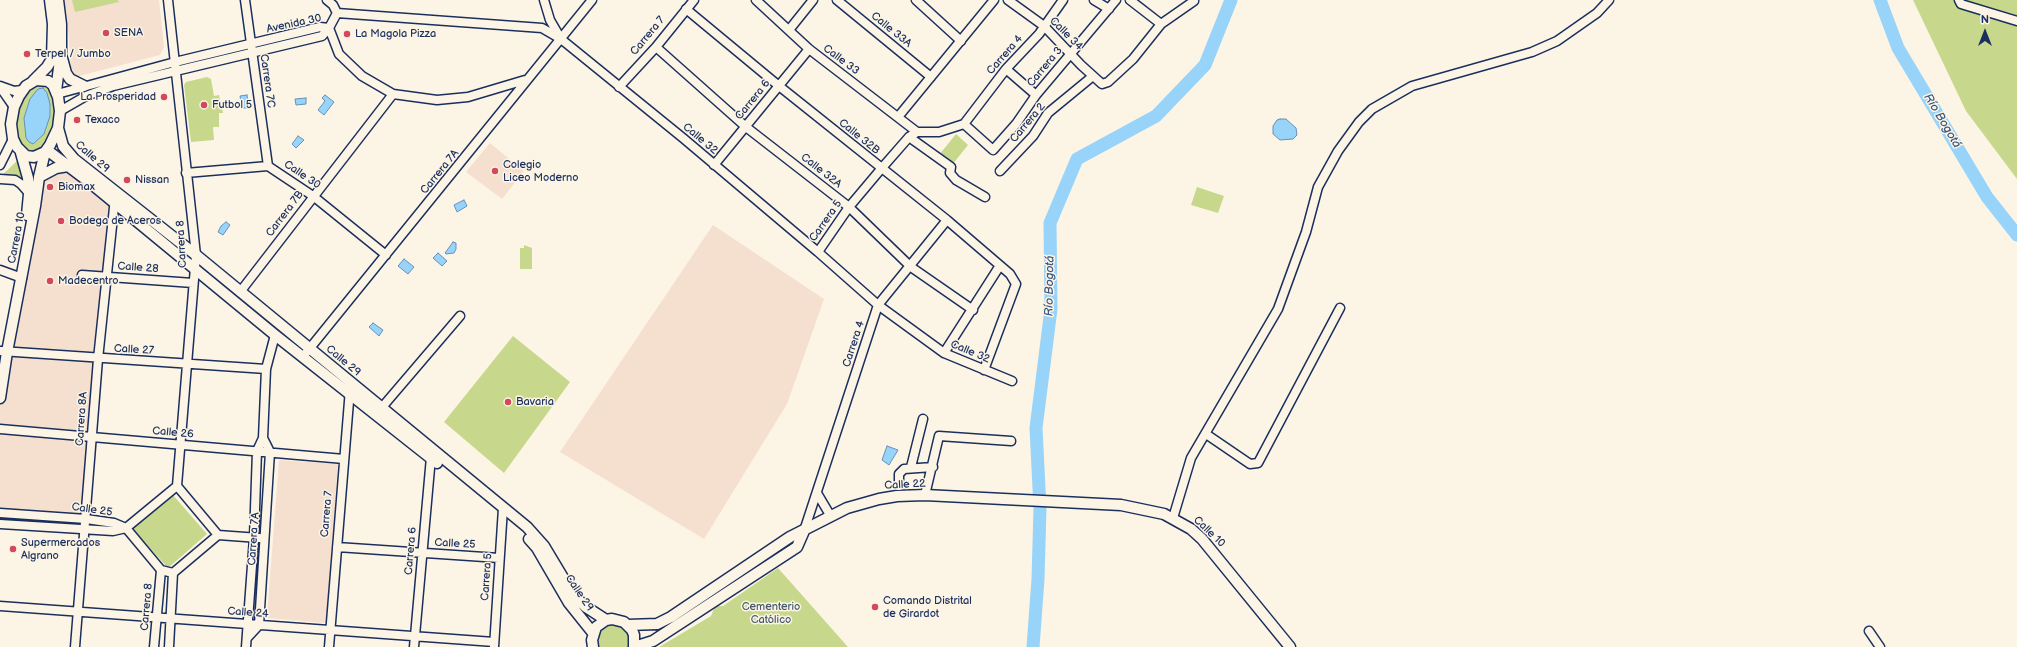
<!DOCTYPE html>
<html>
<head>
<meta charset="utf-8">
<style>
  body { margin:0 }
  #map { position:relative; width:2017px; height:647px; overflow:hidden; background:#fcf5e5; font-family:"Balsamiq Sans",sans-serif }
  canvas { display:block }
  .north { position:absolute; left:1965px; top:12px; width:40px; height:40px; -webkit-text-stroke:3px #fcf5e5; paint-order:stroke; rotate:0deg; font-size:11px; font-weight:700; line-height:16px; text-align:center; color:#1b2f5e }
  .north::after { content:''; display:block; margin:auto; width:14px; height:18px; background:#1b2f5e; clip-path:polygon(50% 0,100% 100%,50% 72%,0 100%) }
</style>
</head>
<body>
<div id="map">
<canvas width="2017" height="647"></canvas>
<div class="north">N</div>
</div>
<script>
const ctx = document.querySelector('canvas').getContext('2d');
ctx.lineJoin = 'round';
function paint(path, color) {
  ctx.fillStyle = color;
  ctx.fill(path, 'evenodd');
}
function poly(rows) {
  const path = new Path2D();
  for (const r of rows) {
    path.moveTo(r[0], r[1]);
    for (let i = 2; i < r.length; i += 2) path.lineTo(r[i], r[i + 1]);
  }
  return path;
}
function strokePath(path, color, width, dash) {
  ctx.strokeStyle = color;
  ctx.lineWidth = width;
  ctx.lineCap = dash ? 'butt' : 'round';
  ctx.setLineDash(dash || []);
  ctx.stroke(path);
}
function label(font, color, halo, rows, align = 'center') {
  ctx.font = font + ' "Balsamiq Sans",sans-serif';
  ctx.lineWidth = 3;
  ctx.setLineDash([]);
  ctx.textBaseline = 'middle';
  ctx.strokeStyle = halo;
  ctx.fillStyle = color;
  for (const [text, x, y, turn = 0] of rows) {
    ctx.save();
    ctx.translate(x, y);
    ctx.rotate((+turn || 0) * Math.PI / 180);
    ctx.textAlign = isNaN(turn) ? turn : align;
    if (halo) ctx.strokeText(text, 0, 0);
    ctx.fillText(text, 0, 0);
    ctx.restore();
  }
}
const built = poly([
  [63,0,159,0,164,47,160,55,75,77,71,67,67,16],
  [490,143,524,171,502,199,466,172],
  [68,167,114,204,86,519,0,513,0,398,39,178],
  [713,225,824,299,787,404,704,539,560,452],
  [279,460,338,464,326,623,267,618]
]);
const green = poly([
  [72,0,118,0,119,2,75,12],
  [1913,0,2017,0,2017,179,1966,111],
  [207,77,211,79,214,96,219,95,223,113,219,113,219,127,213,127,214,140,191,142,184,85,186,82],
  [31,82,53,85,59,120,40,156,17,147,11,124],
  [956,134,968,145,952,165,939,155],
  [17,161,21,165,26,184,0,177],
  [1197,187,1224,196,1218,213,1191,205],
  [524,245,532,248,532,269,520,269,520,248,524,248],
  [513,336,570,382,504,473,444,422],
  [172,494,207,534,168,568,132,528],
  [5,516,70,521,70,524,5,519],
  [778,568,848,647,659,647,711,616,715,606,723,606],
  [613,623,625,629,630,636,629,647,597,647,596,636,599,631,607,624]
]);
const water = poly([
  [43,88,47,93,50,104,50,116,44,134,33,144,29,142,26,138,24,118,30,99,38,89,43,88],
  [247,95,249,108,242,108,240,96,247,95],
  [325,95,334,102,324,115,318,110,325,101,322,98,325,95],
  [306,98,306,104,296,105,295,99,306,98],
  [1280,119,1286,119,1296,128,1297,135,1293,139,1280,140,1273,134,1273,126,1277,120,1280,119],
  [298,136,304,140,296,148,292,144,298,136],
  [464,200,467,206,457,212,454,205,464,200],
  [226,222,230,225,223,235,218,232,221,226,226,222],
  [453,242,456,243,456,249,454,253,446,254,445,253,453,242],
  [438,253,447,261,442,266,433,258,438,253],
  [404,259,414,267,408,274,398,266,404,259],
  [373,323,383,330,379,336,369,327,373,323],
  [887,446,898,450,889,465,882,460,887,446]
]);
const river = poly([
  [1880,0,1898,48,1987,197,2017,235],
  [1033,647,1038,579,1040,508,1036,428,1051,309,1050,223,1077,159,1156,116,1205,65,1231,0]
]);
const minor = poly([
  [168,0,196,255,177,486,218,535],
  [245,0,268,166],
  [327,0,333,5,337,13],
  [544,0,550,20,561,39],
  [756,0,809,49,917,132],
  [837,0,931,77],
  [916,0,961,41],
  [1008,0,1044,26,1081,65,1102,84,1108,82,1133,59,1161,24,1194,1],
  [1094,0,1109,9],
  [1130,0,1161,24],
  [1959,0,1961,4,2017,21],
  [686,9,779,86,947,220,1010,274,1016,284,984,370],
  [337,13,542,28,561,39,683,138,818,252,878,305,944,353,1012,381],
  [329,28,339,54,362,76,393,94,437,100,468,97,525,80],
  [789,30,813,0],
  [656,47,746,127,849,207,911,267,973,310],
  [1006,69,1036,95],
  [0,86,14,91,22,90],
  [0,87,14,107],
  [619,87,656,47,694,0],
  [57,94,175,62,320,27,329,28],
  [60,111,86,96,113,86,322,36,329,28,337,13],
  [898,117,994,0],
  [964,124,993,150,1016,124,1036,95,1116,0],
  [917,132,939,132,964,124,1006,69,1039,34,1063,0],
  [909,137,951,167,950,173,956,180,985,197],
  [0,165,13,139],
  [714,165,809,49],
  [1000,171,1033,136,1048,113,1093,76],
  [186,173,268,166,313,196,386,255],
  [0,179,15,180,21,184,29,193],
  [818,252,849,207,881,169,909,137,917,132],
  [0,270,22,278],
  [82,275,193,283],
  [240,292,393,94],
  [1,351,266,369],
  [306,353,592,0],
  [944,353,999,267],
  [378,412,460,316],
  [0,429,344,459],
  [1206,434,1250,464,1258,463,1340,308],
  [911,467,923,419],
  [899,486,899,474,904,469,933,467],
  [817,493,830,515],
  [925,495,939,436,1011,441],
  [0,513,86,519,114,523,126,528,161,570,173,573,218,535],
  [1173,518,1191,458,1278,309,1306,232,1318,187,1338,151,1359,122,1372,109,1412,86,1532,52,1557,41,1597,13,1609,0],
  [0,524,113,531,126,528,177,486],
  [804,531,878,305,947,220],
  [218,535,259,538],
  [337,547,499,558],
  [0,606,494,642],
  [1869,631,1880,647],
  [247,638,259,625,270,452,263,438],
  [75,647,98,359,115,198],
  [154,647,161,570],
  [169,647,173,573],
  [246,647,254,538,257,451,263,438,266,369,275,335],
  [329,647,350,389],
  [414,647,431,457],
  [494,647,503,508]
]);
const major = poly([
  [62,58,66,73,70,79,84,86],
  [36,80,48,81,53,85,58,97,60,111,58,128,50,145,45,152,34,157,26,156,17,147,13,139,11,124,14,107,19,96,26,86,36,80],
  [33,81,47,67,52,59,53,24,50,0],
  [56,91,61,52,61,24,58,0],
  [58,128,63,146,74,159,196,255,527,527,544,546,574,596,586,607,606,620],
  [47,150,88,181,275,335,437,463],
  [21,153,28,178,29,194,27,215],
  [39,177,56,168,68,166],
  [0,398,7,352,35,206,39,177,45,152],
  [529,539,537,548,569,603,593,633],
  [628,625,657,624,671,617,790,537,847,508,879,499,897,496,925,495,1121,505,1164,514,1191,529,1202,539,1290,647],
  [593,647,592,640,596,627,606,620,612,619,624,622,632,630,634,635,634,647],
  [634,647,653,641,797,547,804,531]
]);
const markers = [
  [106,33,4,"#d1495b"],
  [347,34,4,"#d1495b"],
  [27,54,4,"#d1495b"],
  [164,97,4,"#d1495b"],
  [204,105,4,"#d1495b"],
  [77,120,4,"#d1495b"],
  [495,171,4,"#d1495b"],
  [127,180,4,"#d1495b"],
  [50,187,4,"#d1495b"],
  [61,221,4,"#d1495b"],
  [50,281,4,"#d1495b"],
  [508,402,4,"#d1495b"],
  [13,549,4,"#d1495b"],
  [875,607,4,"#d1495b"]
];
const streetNames = [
  ["Avenida 30",294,24,-12],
  ["Calle 33A",891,30,39],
  ["Calle 34",1066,34,45],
  ["Carrera 7",648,36,-50],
  ["Carrera 4",1005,55,-49],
  ["Calle 33",841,60,37],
  ["Carrera 3",1045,67,-50],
  ["Carrera 7C",267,81,82],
  ["Carrera 6",753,100,-51],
  ["Carrera 2",1028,123,-50],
  ["Calle 32B",859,137,39],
  ["Calle 32",700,139,40],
  ["Calle 29",92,157,41],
  ["Calle 32A",821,171,38],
  ["Carrera 7A",440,172,-51],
  ["Calle 30",302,175,34],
  ["Carrera 7B",285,214,-53],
  ["Carrera 5",826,221,-55],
  ["Carrera 10",17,238,-79],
  ["Carrera 8",182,244,-93],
  ["Calle 28",138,268,4],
  ["Carrera 4",854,344,-72],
  ["Calle 27",134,350,3],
  ["Calle 32",970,352,23],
  ["Calle 29",343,361,40],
  ["Carrera 8A",82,419,-86],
  ["Calle 26",173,433,5],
  ["Calle 22",905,485,-3],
  ["Calle 25",92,510,8],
  ["Carrera 7",327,514,-85],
  ["Calle 10",1209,532,44],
  ["Carrera 7A",254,539,-86],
  ["Calle 25",455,544,3],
  ["Carrera 6",411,551,-85],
  ["Carrera 5",487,577,-86],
  ["Calle 29",579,593,56],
  ["Carrera 8",147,607,-85],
  ["Calle 24",248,613,4]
];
const poiNames = [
  ["SENA",114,33],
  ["La Magola Pizza",355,34],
  ["Terpel / Jumbo",35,54],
  ["La Prosperidad",156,97,"right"],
  ["Futbol 5",212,105],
  ["Texaco",85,120],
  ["Colegio",503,165],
  ["Liceo Moderno",503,178],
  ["Nissan",135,180],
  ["Biomax",58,187],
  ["Bodega de Aceros",69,221],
  ["Madecentro",58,281],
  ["Bavaria",516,402],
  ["Supermercados",21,543],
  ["Algrano",21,556],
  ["Comando Distrital",883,601],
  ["de Girardot",883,614]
];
const parkNames = [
  ["Cementerio",771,607],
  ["Católico",771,620]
];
const waterNames = [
  ["Río Bogotá",1942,121,59],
  ["Río Bogotá",1050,286,-89]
];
paint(built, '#f5dfcf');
paint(green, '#c7d88c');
paint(water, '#98d3f9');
strokePath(water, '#6691bb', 1);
strokePath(river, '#98d3f9', 13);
strokePath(minor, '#1b2f5e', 11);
strokePath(major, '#1b2f5e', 13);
strokePath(minor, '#fcf5e5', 8);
strokePath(major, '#fcf5e5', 10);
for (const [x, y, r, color] of markers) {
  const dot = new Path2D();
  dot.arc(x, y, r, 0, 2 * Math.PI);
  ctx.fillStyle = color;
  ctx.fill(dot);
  strokePath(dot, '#fcf5e5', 1.5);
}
label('11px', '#1b2f5e', '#fcf5e5', streetNames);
label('11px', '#1b2f5e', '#fcf5e5', poiNames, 'left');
label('11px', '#46596a', '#fcf5e5', parkNames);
label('italic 12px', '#3a5885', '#fcf5e5', waterNames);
</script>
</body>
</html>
